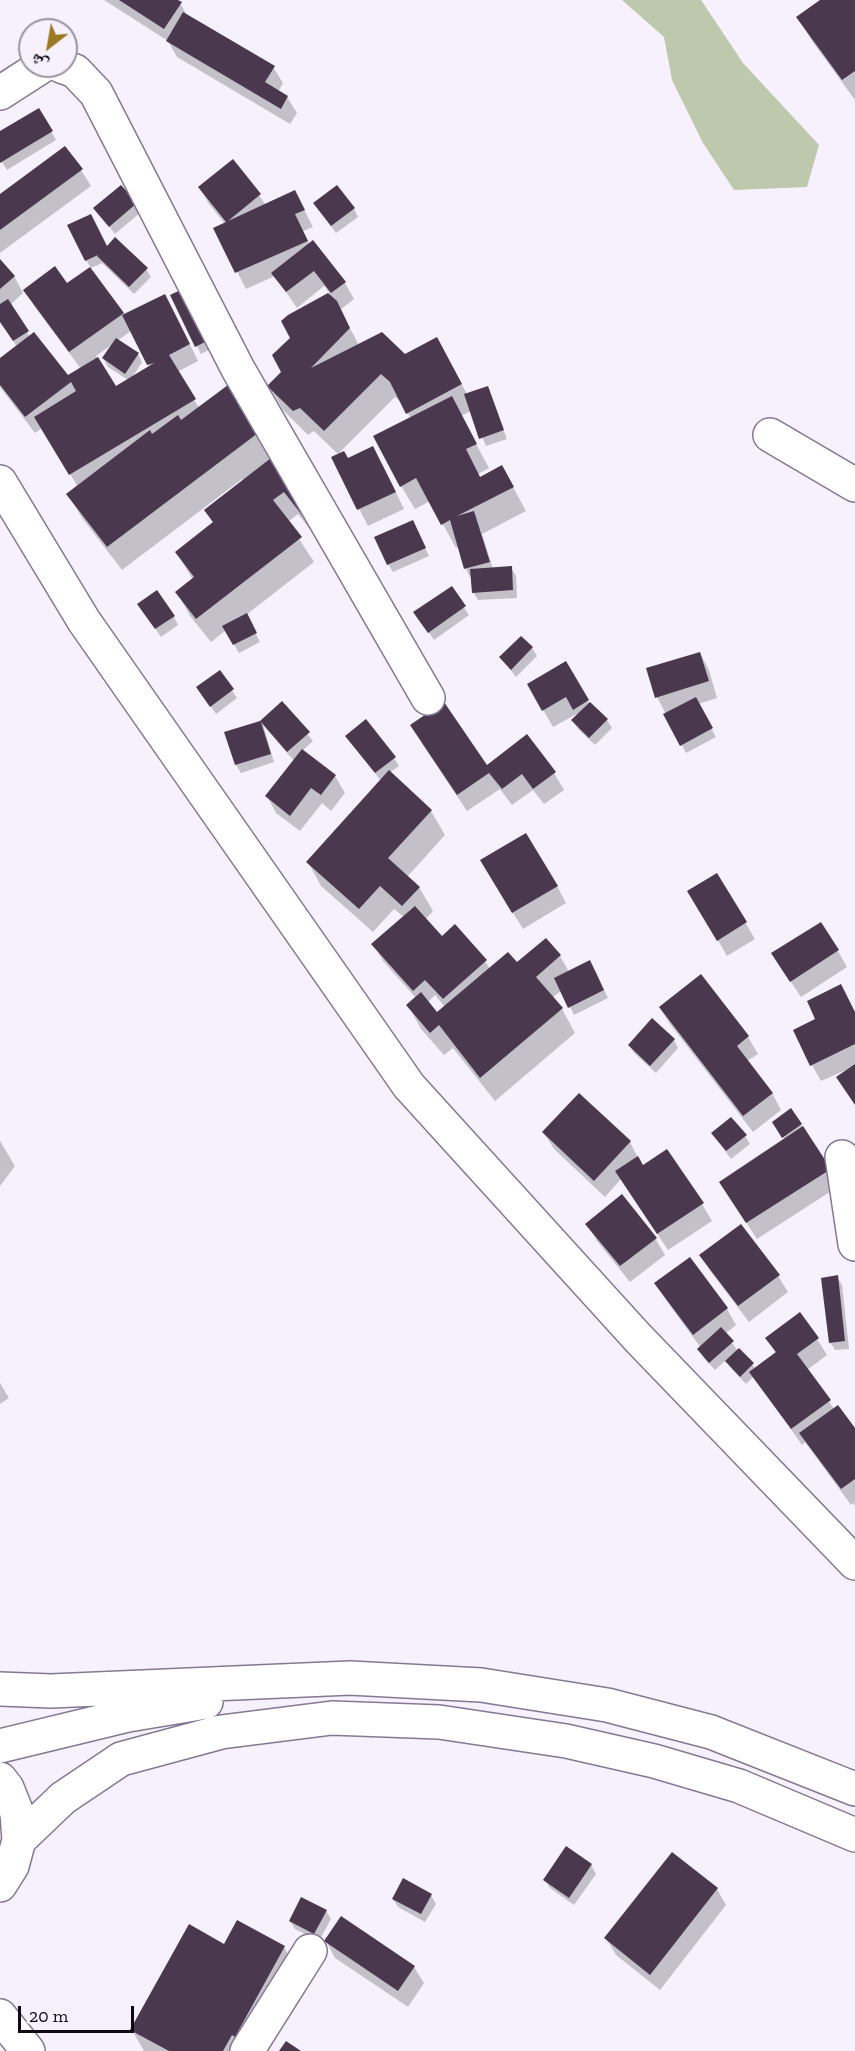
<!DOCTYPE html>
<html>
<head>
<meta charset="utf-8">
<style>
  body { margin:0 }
  #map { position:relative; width:855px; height:2051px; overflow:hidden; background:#f6f1fc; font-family:"Zilla Slab","Noto Naskh Arabic",serif }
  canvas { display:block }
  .north { position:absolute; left:18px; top:18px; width:60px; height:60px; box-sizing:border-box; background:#f6f1fc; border:2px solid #99949f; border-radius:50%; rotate:211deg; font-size:16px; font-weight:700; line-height:24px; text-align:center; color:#0e0913 }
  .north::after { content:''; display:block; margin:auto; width:21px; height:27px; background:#9a7b24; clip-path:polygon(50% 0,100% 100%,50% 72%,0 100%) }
  .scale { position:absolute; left:18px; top:2006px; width:116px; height:27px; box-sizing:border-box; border:3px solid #0e0913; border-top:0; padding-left:8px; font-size:18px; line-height:21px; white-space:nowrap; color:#0e0913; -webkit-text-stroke:4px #f6f1fc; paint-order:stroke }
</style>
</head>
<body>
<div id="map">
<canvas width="855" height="2051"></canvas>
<div class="north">ش</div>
<div class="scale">20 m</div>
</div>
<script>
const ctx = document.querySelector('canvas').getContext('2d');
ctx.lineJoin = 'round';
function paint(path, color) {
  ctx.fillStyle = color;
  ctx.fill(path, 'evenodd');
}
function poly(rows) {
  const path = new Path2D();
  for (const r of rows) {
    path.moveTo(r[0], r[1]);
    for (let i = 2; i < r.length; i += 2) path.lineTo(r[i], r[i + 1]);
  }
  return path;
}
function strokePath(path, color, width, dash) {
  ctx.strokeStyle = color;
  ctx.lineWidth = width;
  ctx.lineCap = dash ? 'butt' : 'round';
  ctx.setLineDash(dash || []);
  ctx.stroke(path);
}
const green = poly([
  [622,0,701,0,743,63,819,145,807,187,734,190,703,143,672,80,664,37]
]);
const shadow = poly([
  [104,0,175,0,180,3,188,17,273,67,283,83,278,92,287,97,297,113,290,124,177,57,168,41],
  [820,0,855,0,855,100,812,41,798,17,821,2],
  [39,110,56,140,7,170,0,159,0,133],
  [233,161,266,205,295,192,313,227,303,231,310,245,345,283,354,299,340,310,359,345,405,356,450,363,467,394,487,388,507,439,486,446,471,411,461,416,489,468,478,474,481,478,502,467,526,511,482,534,493,569,511,568,516,576,517,598,478,600,473,592,472,576,470,577,466,569,459,546,456,548,430,501,415,509,401,486,411,419,403,403,395,397,338,454,314,431,308,435,283,410,269,386,283,372,292,338,289,316,330,294,324,286,297,308,275,276,246,289,215,228,225,224,209,204,200,188],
  [81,170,91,186,0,253,0,196],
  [136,204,141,212,115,234,95,208],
  [354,209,358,217,336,233,320,211],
  [107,248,146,269,151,277,134,294,102,263,89,269,124,316,174,312,198,361,177,372,199,408,227,387,274,454,270,458,340,568,298,514,288,522,314,562,246,615,260,642,239,653,226,630,211,642,190,616,177,592,193,580,177,553,213,523,206,511,244,481,242,479,122,570,82,518,68,494,78,487,42,428,35,433,0,387,0,360,17,347,0,320,0,261,14,276,23,293,10,305,30,337,68,377,81,369,35,307,25,290,67,285,91,268,86,260],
  [132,330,150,367,132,378,142,362,138,354,117,341],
  [113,344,103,358,108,367,128,380,116,388,96,356],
  [188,288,218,345,201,354,197,346],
  [333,458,382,464,404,509,368,526],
  [417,530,429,556,393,572,388,564],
  [451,588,469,615,434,640,420,620],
  [144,612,174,617,178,625,161,637],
  [521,638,532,648,537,656,516,677,501,658],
  [700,653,709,670,717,698,698,704,716,737,686,753,657,697],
  [566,663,589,703,607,720,612,728,595,745,578,729,573,721,582,711,553,727,529,685],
  [220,672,237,698,216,714,203,695],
  [282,703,313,741,302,751,335,776,345,793,331,811,322,803,300,831,276,813,267,796,294,761,263,725,274,762,241,773,236,765,261,723],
  [347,736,394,758,399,766,389,773,431,811,445,835,407,877,419,887,433,911,425,920,442,938,485,961,490,969,516,964,546,940,560,956,569,972,595,970,608,998,574,1015,562,990,552,998,562,1009,575,1033,495,1101,453,1048,444,1055,421,1029,408,1005,416,998,383,961,373,944,404,917,394,909,373,932,321,886,308,862,381,781],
  [435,995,445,1007,437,1014,427,1003],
  [421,742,487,767,554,773,564,790,544,804,533,790,512,805,500,789,467,811],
  [717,875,755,939,727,956,690,892],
  [491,877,557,886,566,903,523,929],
  [838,951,847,967,801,997,783,970],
  [701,976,748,1037,758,1054,747,1061,772,1093,781,1110,753,1132,670,1024,660,1008],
  [855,1013,855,1104,846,1070,821,1081,812,1065],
  [674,1040,678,1048,656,1073,634,1053,629,1045],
  [801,1125,839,1186,757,1239,731,1199,785,1140,778,1131],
  [544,1133,630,1142,643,1168,702,1204,712,1221,668,1250,621,1179,605,1197,554,1149],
  [713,1134,745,1136,750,1144,731,1159],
  [0,1141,15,1166,0,1186],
  [587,1224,655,1238,665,1255,630,1282,597,1241],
  [701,1256,778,1276,788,1292,749,1322,711,1272],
  [837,1277,842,1285,849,1349,835,1350,830,1342],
  [656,1284,727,1309,736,1325,725,1334,738,1351,739,1350,756,1369,776,1354,767,1338,817,1339,827,1355,807,1370,834,1409,855,1430,855,1506,853,1503,851,1505,805,1442,802,1445,754,1376,746,1384,732,1369,726,1360,715,1370,704,1358,699,1350,701,1348,666,1300],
  [0,1383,9,1398,0,1404],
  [591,1865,596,1874,574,1905,550,1888,545,1880],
  [717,1889,726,1905,660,1990,616,1955,606,1938],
  [431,1895,436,1904,425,1922,398,1907,393,1899],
  [326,1911,331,1919,319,1941,295,1929,290,1921],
  [326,1941,414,1967,424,1983,408,2007,335,1958],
  [225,1946,284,1947,297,1971,253,2051,144,2051,132,2030]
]);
const building = poly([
  [119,0,178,0,182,2,164,29],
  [820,0,855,0,855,71,842,80,796,17],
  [183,12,275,66,265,82,288,96,281,109,166,41],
  [39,108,53,131,0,163,0,131],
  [65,146,83,169,0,230,0,194],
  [233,159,261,194,228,221,295,190,305,210,295,214,308,241,235,273,213,228,226,222,198,187],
  [121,185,137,203,109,227,93,208],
  [337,185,355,208,331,226,313,203],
  [91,214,107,246,115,237,148,268,129,287,97,256,98,255,85,261,67,225],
  [313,240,346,282,331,293,314,271,286,292,271,273],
  [0,259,15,276,0,289],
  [55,266,67,283,90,267,124,313,69,352,23,290],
  [189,286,215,337,195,347,170,295],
  [328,293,337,301,350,328,311,368,382,332,405,354,437,337,462,384,406,414,390,382,381,374,324,431,300,408,293,411,267,386,281,372,272,355,290,338,281,321,288,315],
  [165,294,190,344,169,355,196,399,69,475,34,417,76,391,71,382,25,417,0,385,0,358,34,332,68,375,98,357,116,386,154,363,147,365,122,315],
  [8,299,29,331,13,341,0,322,0,304],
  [116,338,139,353,125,374,102,358],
  [228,385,262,430,107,547,66,494,150,430,152,434,178,415,181,420],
  [488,386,504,430,479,439,464,394],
  [452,396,477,444,466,449,480,477,502,465,514,487,457,516,474,511,490,562,464,569,450,520,441,525,416,478,400,487,373,436],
  [373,446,396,492,357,510,331,457,344,451,348,458],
  [293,454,349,526,325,545,284,492,273,500,302,537,196,619,175,592,194,577,175,552,213,522,204,510,271,458],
  [413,520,426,548,387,565,374,537],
  [512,566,513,590,472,593,470,569],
  [452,586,466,606,428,633,413,612],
  [157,590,175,616,155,629,137,604],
  [247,613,257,633,233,645,222,626],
  [521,636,533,647,511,670,499,657],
  [700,652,709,681,655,698,646,668],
  [566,661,589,700,573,710,566,697,542,711,527,684],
  [220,670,234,689,210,707,196,687],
  [696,697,713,728,680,746,663,714],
  [282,701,310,732,287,752,261,722,271,754,235,765,224,732,260,721],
  [444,702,487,765,527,734,556,772,533,789,522,774,502,789,489,773,457,795,410,725],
  [590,702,608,719,589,738,571,720],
  [366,719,396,757,375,773,345,736],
  [302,749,336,775,321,795,311,788,290,816,265,796],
  [389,770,432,810,388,858,420,887,402,906,380,886,359,909,306,862],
  [526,833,558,886,512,913,480,860],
  [717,873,747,922,717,941,687,891],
  [415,906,442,936,455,924,487,960,443,999,425,980,413,991,371,944],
  [821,922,839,950,790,982,771,953],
  [546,938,561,955,536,977,563,1008,480,1078,439,1025,430,1033,406,1005,421,992,437,1012,508,952,517,962],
  [590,960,604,990,568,1008,554,978],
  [701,974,749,1036,737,1046,773,1093,743,1116,659,1007],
  [841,984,855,1012,855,1044,810,1066,793,1030,815,1019,807,1001],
  [652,1018,675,1039,650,1066,628,1045],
  [855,1064,855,1105,836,1077],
  [579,1093,631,1141,594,1181,542,1132],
  [791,1108,802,1124,782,1138,772,1122],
  [731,1117,747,1135,726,1151,711,1133],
  [803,1126,831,1169,746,1223,719,1182],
  [667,1149,704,1203,657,1234,615,1171,638,1156,643,1165],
  [622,1194,657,1238,620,1266,585,1224],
  [741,1224,780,1275,738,1306,699,1255],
  [690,1257,728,1308,693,1335,654,1283],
  [838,1275,845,1341,829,1343,821,1278],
  [800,1312,819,1338,797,1354,831,1400,791,1429,749,1372,776,1352,765,1338],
  [721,1327,734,1341,709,1363,697,1349],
  [739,1348,754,1363,740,1377,725,1361],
  [838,1405,855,1428,855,1479,841,1489,799,1433],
  [566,1846,592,1864,569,1898,543,1880],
  [672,1852,718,1888,650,1975,604,1938],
  [403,1878,432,1894,421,1914,392,1899],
  [301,1897,327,1910,314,1934,289,1921],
  [341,1916,415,1966,398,1991,324,1941],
  [237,1920,285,1946,235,2037,232,2035,223,2051,169,2051,130,2030,189,1924,224,1944],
  [286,2041,301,2051,279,2051]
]);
const minor = poly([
  [61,66,75,71,96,93,238,369,428,698],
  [0,93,42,66],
  [770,435,855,485],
  [0,482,84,621,409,1086,638,1338,855,1563],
  [842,1157,855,1244],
  [247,2051,310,1951]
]);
const trunk = poly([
  [0,1689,51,1691,350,1678,481,1685,607,1705,711,1732,855,1789],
  [0,1746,128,1715,206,1702],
  [0,1779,7,1788,17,1813,19,1840,12,1866,0,1885],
  [19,1840,63,1798,121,1759,221,1732,332,1718,439,1722,566,1741,654,1761,739,1786,855,1835],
  [0,2016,28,2051]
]);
paint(green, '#bdc8ad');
paint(shadow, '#0003');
paint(building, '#49384e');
strokePath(minor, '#867893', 36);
strokePath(trunk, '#867893', 36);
strokePath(minor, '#fff', 33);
strokePath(trunk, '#fff', 33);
</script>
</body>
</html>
